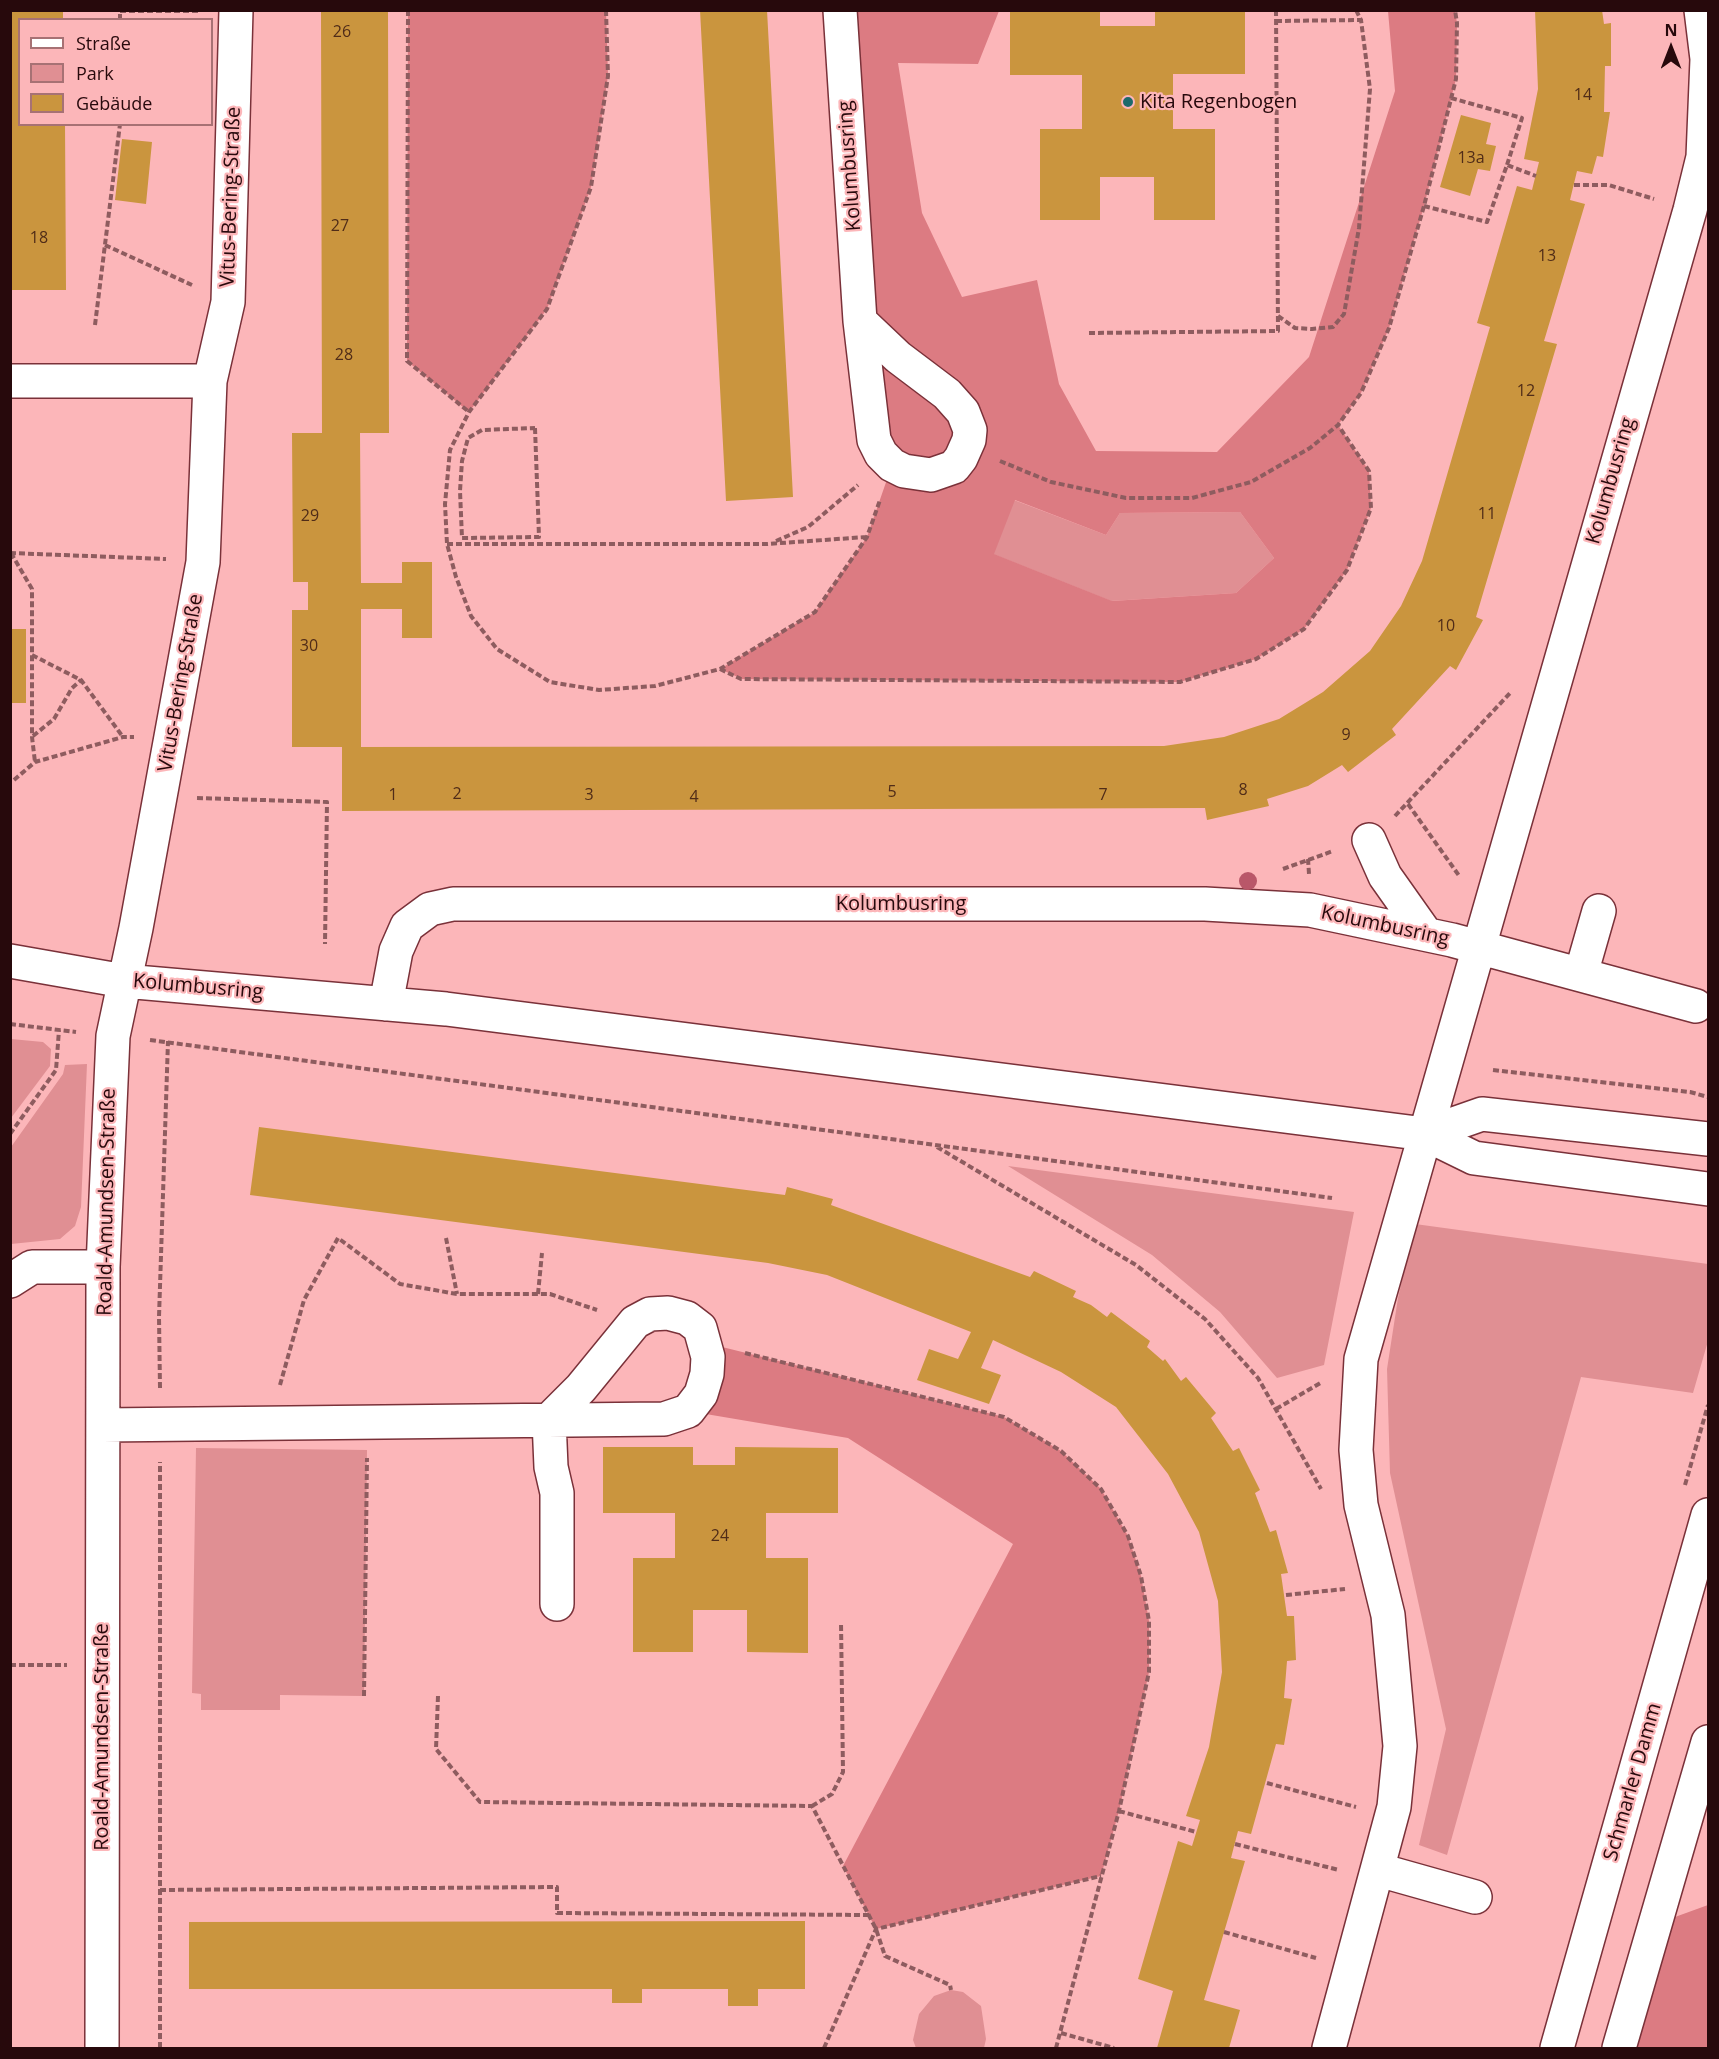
<!DOCTYPE html>
<html>
<head>
<meta charset="utf-8">
<style>
  body { margin:0 }
  #map { position:relative; width:1719px; height:2059px; overflow:hidden; background:#fcb6b9; font-family:"Open Sans",sans-serif }
  canvas { display:block }
  .frame { position:absolute; inset:0; border:12px solid #27090c; pointer-events:none }
  .legend { position:absolute; left:18px; top:18px; width:195px; height:108px; box-sizing:border-box; background:#fcb6b9; border:2px solid #a77174; margin:0; padding:8px 10px; list-style:none; font-size:18px; color:#27090c }
  .legend li { display:flex; align-items:center; gap:12px; height:30px }
  .legend b { width:30px; border:2px solid #a77174 }
  .north { position:absolute; left:1641px; top:18px; width:60px; height:60px; -webkit-text-stroke:4px #fcb6b9; paint-order:stroke; rotate:0deg; font-size:16px; font-weight:700; line-height:24px; text-align:center; color:#27090c }
  .north::after { content:''; display:block; margin:auto; width:21px; height:27px; background:#27090c; clip-path:polygon(50% 0,100% 100%,50% 72%,0 100%) }
</style>
</head>
<body>
<div id="map">
<canvas width="1719" height="2059"></canvas>
<div class="frame"></div>
<ul class="legend">
<li><b style="height:8px;background:#fff"></b>Straße</li>
<li><b style="height:16px;background:#e08f93"></b>Park</li>
<li><b style="height:16px;background:#ca953e"></b>Gebäude</li>
</ul>
<div class="north">N</div>
</div>
<script>
const ctx = document.querySelector('canvas').getContext('2d');
ctx.lineJoin = 'round';
function paint(path, color) {
  ctx.fillStyle = color;
  ctx.fill(path, 'evenodd');
}
function poly(rows) {
  const path = new Path2D();
  for (const r of rows) {
    path.moveTo(r[0], r[1]);
    for (let i = 2; i < r.length; i += 2) path.lineTo(r[i], r[i + 1]);
  }
  return path;
}
function strokePath(path, color, width, dash) {
  ctx.strokeStyle = color;
  ctx.lineWidth = width;
  ctx.lineCap = dash ? 'butt' : 'round';
  ctx.setLineDash(dash || []);
  ctx.stroke(path);
}
function label(font, color, halo, rows, align = 'center') {
  ctx.font = font + ' "Open Sans",sans-serif';
  ctx.lineWidth = 4.5;
  ctx.setLineDash([]);
  ctx.textBaseline = 'middle';
  ctx.strokeStyle = halo;
  ctx.fillStyle = color;
  for (const [text, x, y, turn = 0] of rows) {
    ctx.save();
    ctx.translate(x, y);
    ctx.rotate((+turn || 0) * Math.PI / 180);
    ctx.textAlign = isNaN(turn) ? turn : align;
    if (halo) ctx.strokeText(text, 0, 0);
    ctx.fillText(text, 0, 0);
    ctx.restore();
  }
}
const green = poly([
  [1014,500,1106,535,1120,513,1240,512,1274,558,1236,593,1111,601,993,554],
  [11,1039,43,1042,51,1049,50,1066,11,1118],
  [87,1064,81,1207,75,1226,60,1239,11,1244,11,1147,63,1074,65,1065],
  [1008,1166,1354,1212,1324,1365,1277,1378,1220,1312,1152,1255],
  [1415,1224,1708,1264,1708,1341,1693,1393,1581,1377,1447,1855,1419,1845,1446,1729,1390,1473,1387,1369,1398,1298],
  [196,1448,367,1450,364,1696,280,1695,280,1710,201,1710,201,1694,192,1693],
  [951,1990,963,1992,981,2006,986,2039,984,2048,916,2048,913,2040,919,2014,934,1996]
]);
const forest = poly([
  [408,11,606,11,608,76,591,187,547,309,469,412,407,361],
  [840,11,999,11,978,64,898,63,922,213,962,297,1037,280,1059,384,1096,451,1217,452,1309,357,1395,91,1388,11,1455,11,1457,23,1456,79,1424,206,1389,328,1361,393,1338,425,1369,471,1371,508,1347,570,1304,629,1256,659,1180,682,742,679,720,669,815,612,867,537,892,465],
  [1015,500,1106,535,1120,513,1240,512,1274,558,1236,593,1112,601,994,554],
  [706,1343,1004,1417,1061,1451,1101,1489,1128,1536,1141,1576,1149,1621,1149,1672,1119,1811,1101,1876,876,1929,843,1866,1013,1544,848,1438,688,1411],
  [1708,1905,1708,2048,1637,2048,1675,1917]
]);
const building = poly([
  [10,10,63,10,63,20,20,20,20,124,65,124,66,290,10,290],
  [321,10,388,10,389,433,360,433,361,583,402,583,402,562,432,562,432,638,402,638,402,609,361,609,361,747,1164,746,1224,737,1279,719,1323,692,1370,651,1401,606,1422,561,1490,327,1477,323,1517,186,1532,190,1539,162,1524,159,1538,89,1535,10,1602,10,1604,24,1611,23,1611,66,1605,66,1604,112,1610,112,1603,157,1597,156,1592,174,1577,171,1570,200,1585,204,1544,341,1557,344,1476,617,1483,620,1456,670,1450,666,1392,729,1396,735,1348,772,1342,765,1308,786,1267,799,1269,806,1207,820,1205,808,342,811,342,747,292,747,292,610,308,610,308,582,293,582,292,433,322,433],
  [700,10,767,10,793,497,726,501],
  [1010,10,1100,10,1100,26,1155,26,1155,10,1245,10,1245,74,1173,74,1173,129,1215,129,1215,220,1154,220,1154,177,1100,177,1100,220,1040,220,1040,129,1082,129,1082,75,1010,75],
  [1461,115,1491,123,1486,144,1496,146,1490,171,1478,169,1470,196,1440,187],
  [122,139,152,142,146,204,115,200],
  [10,629,26,629,26,703,10,703],
  [259,1127,785,1195,787,1187,833,1199,831,1205,1030,1277,1034,1271,1076,1291,1073,1297,1091,1305,1107,1317,1111,1312,1150,1341,1147,1347,1163,1361,1165,1359,1181,1381,1186,1377,1216,1413,1211,1418,1233,1451,1239,1448,1260,1490,1255,1493,1270,1532,1276,1530,1288,1573,1281,1574,1287,1616,1294,1616,1296,1660,1287,1661,1284,1698,1292,1699,1284,1745,1276,1744,1251,1834,1238,1831,1231,1858,1245,1861,1204,2000,1240,2010,1229,2048,1157,2048,1173,1991,1138,1979,1178,1841,1192,1846,1200,1820,1186,1816,1209,1747,1222,1672,1218,1601,1199,1532,1168,1474,1116,1407,1061,1372,993,1340,981,1368,1001,1375,989,1404,917,1380,929,1349,958,1359,971,1332,827,1275,768,1263,250,1195],
  [603,1447,693,1447,693,1465,735,1465,735,1447,838,1448,838,1513,766,1513,766,1558,808,1558,808,1653,747,1652,747,1610,693,1610,693,1652,633,1652,633,1558,675,1558,675,1513,603,1513],
  [805,1921,805,1989,758,1989,758,2006,728,2006,728,1989,642,1989,642,2003,612,2003,612,1989,189,1989,189,1922]
]);
const path = poly([
  [408,10,407,361,469,412],
  [606,10,608,76,591,187,547,309,469,412,450,450,445,504,447,544,456,577,471,616,497,649,550,682,599,690,655,686,720,669,815,612,867,537,880,500],
  [120,11,200,11],
  [120,20,120,11],
  [1276,21,1361,20,1356,10],
  [1451,98,1522,118,1507,165],
  [1574,185,1609,185,1654,199],
  [1424,206,1487,222,1507,165,1536,176],
  [105,245,192,285],
  [1278,316,1295,328,1312,329,1333,327,1344,314,1359,228,1370,89,1361,20],
  [95,325,120,124],
  [1089,333,1278,331,1276,10],
  [535,428,539,537,462,538,460,491,462,461,468,438,482,430,535,428],
  [1000,461,1051,482,1126,498,1192,498,1251,482,1310,448,1338,425,1361,393,1389,328,1424,206,1456,79,1457,23,1455,10],
  [776,541,808,527,858,485],
  [447,544,767,544,866,537],
  [10,553,166,559],
  [11,553,32,589,32,737,35,762],
  [32,655,81,680,123,737],
  [720,669,741,679,1180,682,1256,659,1304,629,1347,570,1371,508,1369,471,1338,425],
  [33,736,54,719,72,688,81,680],
  [14,780,35,762,123,737,134,737],
  [197,798,327,802,325,944],
  [1408,804,1460,877],
  [1395,816,1511,692],
  [1308,859,1309,874],
  [1283,869,1333,851],
  [10,1024,76,1032],
  [150,1040,1332,1198],
  [1493,1070,1690,1092,1708,1097],
  [10,1134,56,1070,59,1030],
  [937,1147,1136,1265,1205,1319,1258,1378,1321,1489],
  [446,1238,457,1294],
  [538,1294,542,1253],
  [745,1353,1004,1417,1061,1451,1101,1489,1128,1536,1141,1576,1149,1621,1149,1672,1119,1811,1056,2048],
  [280,1385,304,1300,338,1238,400,1284,457,1294,550,1294,597,1310],
  [160,1388,159,1317,168,1041],
  [1276,1409,1322,1382],
  [1685,1485,1708,1405],
  [1286,1595,1345,1589],
  [10,1665,67,1665],
  [364,1696,367,1458],
  [438,1696,436,1749,480,1802,812,1806,876,1929,885,1956,950,1985,951,1990],
  [1267,1783,1356,1807],
  [812,1806,832,1794,843,1772,841,1622],
  [1119,1811,1196,1832],
  [1235,1844,1339,1870],
  [160,1890,557,1887,557,1913,869,1915],
  [1224,1932,1316,1958],
  [1061,2033,1114,2048],
  [160,2048,160,1462],
  [824,2048,876,1929,1101,1876]
]);
const minor = poly([
  [840,10,860,321,874,440,881,454,892,465,904,471,931,475,954,467,961,458,969,440,970,430,963,412,947,394,898,357,860,321],
  [10,381,210,381],
  [1369,840,1385,876,1426,934],
  [10,961,124,981,446,1009,1425,1134,1474,1158,1708,1189],
  [1581,974,1599,911],
  [386,1004,396,951,407,926,430,909,453,904,1205,904,1310,910,1452,940,1696,1006],
  [1425,1134,1482,1114,1708,1139],
  [10,1281,32,1267,103,1267],
  [549,1420,551,1467,557,1493,557,1604],
  [103,1425,664,1419,688,1411,701,1394,707,1374,708,1357,700,1328,687,1318,668,1313,650,1314,635,1322,581,1388,549,1420],
  [1379,1870,1475,1897],
  [102,2048,103,1267,113,1036,136,928,203,562,210,381,228,302,236,10],
  [1329,2048,1394,1807,1400,1746,1388,1615,1361,1505,1356,1450,1361,1359,1690,210,1703,157,1707,59,1701,10],
  [1557,2048,1708,1515],
  [1619,2048,1708,1742]
]);
const trees = [
  [1248,881]
];
const markers = [
  [1128,102,6,"#1d6a6b"]
];
const numberNames = [
  ["26",342,32],
  ["14",1583,95],
  ["13a",1471,158],
  ["27",340,226],
  ["18",39,238],
  ["13",1547,256],
  ["28",344,355],
  ["12",1526,391],
  ["11",1487,514],
  ["29",310,516],
  ["10",1446,626],
  ["30",309,646],
  ["9",1346,735],
  ["8",1243,790],
  ["5",892,792],
  ["2",457,794],
  ["1",393,795],
  ["3",589,795],
  ["7",1103,795],
  ["4",694,797],
  ["24",720,1536]
];
const poiNames = [
  ["Kita Regenbogen",1140,102]
];
const streetNames = [
  ["Kolumbusring",850,166,-94],
  ["Vitus-Bering-Straße",231,197,-88],
  ["Kolumbusring",1611,481,-74],
  ["Vitus-Bering-Straße",181,683,-80],
  ["Kolumbusring",901,904],
  ["Kolumbusring",1385,926,12],
  ["Kolumbusring",198,987,5],
  ["Roald-Amundsen-Straße",107,1202,-89],
  ["Roald-Amundsen-Straße",102,1737,-90],
  ["Schmarler Damm",1633,1782,-74]
];
paint(green, '#e08f93');
paint(forest, '#dc7b82');
paint(building, '#ca953e');
strokePath(minor, '#7a3139', 36);
strokePath(path, '#8e5c5f', 4, [6, 3]);
strokePath(minor, '#fff', 33);
ctx.fillStyle = '#b95769';
for (const [x, y] of trees) {
  ctx.beginPath();
  ctx.arc(x, y, 9, 0, 2 * Math.PI);
  ctx.fill();
}
for (const [x, y, r, color] of markers) {
  const dot = new Path2D();
  dot.arc(x, y, r, 0, 2 * Math.PI);
  ctx.fillStyle = color;
  ctx.fill(dot);
  strokePath(dot, '#fcb6b9', 2);
}
label('16px', '#502c18', null, numberNames);
label('20px', '#27090c', '#fcb6b9', poiNames, 'left');
label('20px', '#27090c', '#fcb6b9', streetNames);
</script>
</body>
</html>
